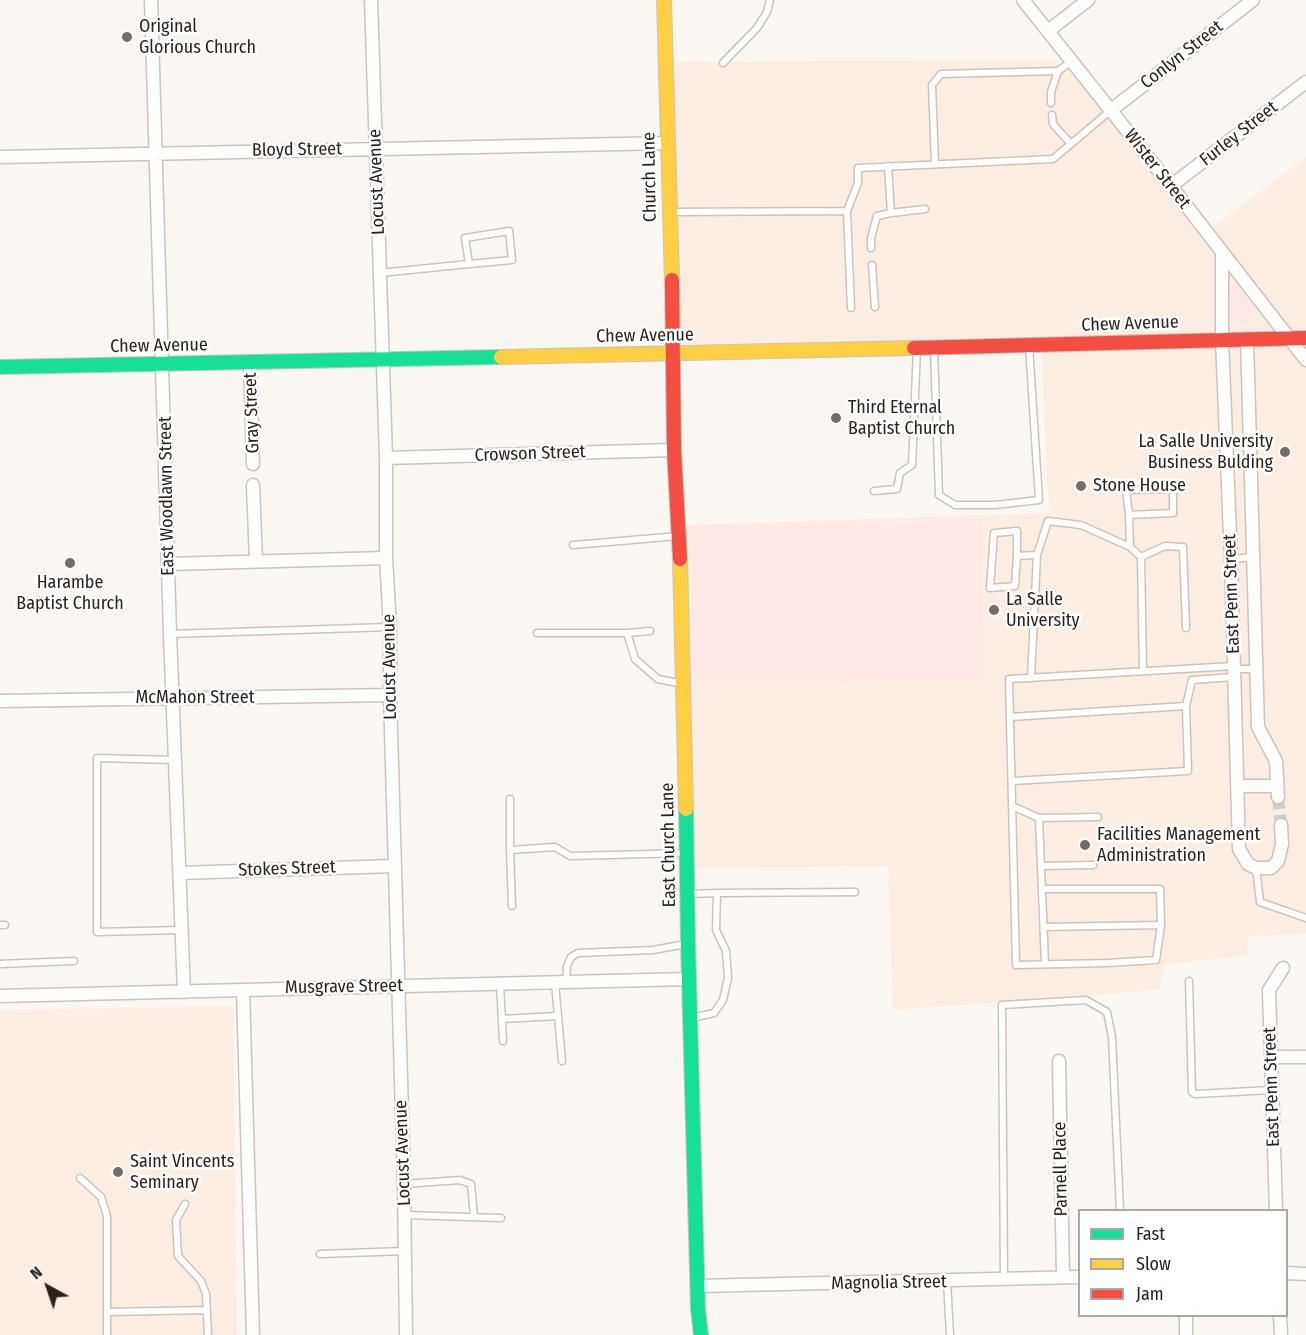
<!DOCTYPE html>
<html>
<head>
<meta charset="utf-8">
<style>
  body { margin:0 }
  #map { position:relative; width:1306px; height:1335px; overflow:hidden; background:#faf6f2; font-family:"Fira Sans Condensed",sans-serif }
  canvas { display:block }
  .legend { position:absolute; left:1078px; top:1209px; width:210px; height:108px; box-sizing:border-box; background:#fff; border:2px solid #aaa7a4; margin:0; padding:8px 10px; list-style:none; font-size:18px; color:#2b221c }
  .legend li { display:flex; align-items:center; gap:12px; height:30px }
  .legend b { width:30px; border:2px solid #aaa7a4 }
  .north { position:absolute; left:18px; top:1257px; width:60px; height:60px; -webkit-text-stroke:4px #fff; paint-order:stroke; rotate:320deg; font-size:16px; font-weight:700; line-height:24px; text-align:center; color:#2b221c }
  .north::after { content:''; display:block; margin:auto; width:21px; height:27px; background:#2b221c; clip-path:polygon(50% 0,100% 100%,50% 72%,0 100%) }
</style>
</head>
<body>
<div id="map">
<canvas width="1306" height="1335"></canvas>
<ul class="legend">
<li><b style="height:8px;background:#16e098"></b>Fast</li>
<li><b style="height:8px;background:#ffcf43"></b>Slow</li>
<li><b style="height:8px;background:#f24e42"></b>Jam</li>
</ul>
<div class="north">N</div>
</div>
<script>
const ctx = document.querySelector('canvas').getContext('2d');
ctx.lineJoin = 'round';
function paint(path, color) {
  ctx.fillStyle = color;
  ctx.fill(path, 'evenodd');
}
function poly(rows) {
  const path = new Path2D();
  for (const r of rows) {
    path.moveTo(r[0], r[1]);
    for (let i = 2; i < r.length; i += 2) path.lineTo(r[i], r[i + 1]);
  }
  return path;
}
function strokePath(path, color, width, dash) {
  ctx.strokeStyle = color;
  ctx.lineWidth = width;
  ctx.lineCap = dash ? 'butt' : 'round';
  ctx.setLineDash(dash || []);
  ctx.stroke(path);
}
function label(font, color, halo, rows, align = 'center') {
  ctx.font = font + ' "Fira Sans Condensed",sans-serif';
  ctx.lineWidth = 5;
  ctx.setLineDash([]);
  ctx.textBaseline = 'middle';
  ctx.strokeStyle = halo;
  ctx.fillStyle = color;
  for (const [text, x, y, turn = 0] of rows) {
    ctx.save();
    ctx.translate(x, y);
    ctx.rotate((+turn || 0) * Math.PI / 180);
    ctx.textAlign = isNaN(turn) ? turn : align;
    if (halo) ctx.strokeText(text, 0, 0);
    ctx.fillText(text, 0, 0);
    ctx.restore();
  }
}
const built = poly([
  [1054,60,1060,66,1076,67,1206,232,1306,157,1306,934,1249,936,1247,956,1165,964,1159,990,893,1010,888,866,688,868,679,525,1049,513,1041,345,674,354,667,62],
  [233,1006,237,1335,0,1335,0,1010]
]);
const green = poly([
  [1229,273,1254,306,1247,324,1231,322],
  [982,520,984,679,694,685,691,526]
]);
const streetTunnel = poly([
  [1278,797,1281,825]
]);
const lane = poly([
  [723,63,757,28,767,12,770,0],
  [1051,103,1051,92,1058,71],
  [1052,115,1053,124,1071,144],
  [935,164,932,85,941,74,1058,71,1072,61],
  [888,166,891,213,925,209],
  [847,211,851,308],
  [672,212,847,211,858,183,858,168,1053,159,1110,111],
  [871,248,871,238,877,216,891,213],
  [872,265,875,307],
  [380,273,469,264,512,260,509,231,465,238,469,264],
  [934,348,939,495,955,505,995,505,1039,500,1029,346],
  [874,491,897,489,900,473,912,465,917,348],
  [1129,515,1126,490,1173,489,1173,513,1129,515,1130,547],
  [573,545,679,536],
  [1037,555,1048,521,1081,525,1130,547,1141,557,1143,671],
  [1017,556,1015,586,990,588,994,533,1017,531,1017,556,1037,555,1031,678],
  [1141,557,1165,546,1183,547,1186,628],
  [1231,559,1254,557],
  [537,633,627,633,635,659,658,679,683,684],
  [627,633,650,631],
  [170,634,390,627],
  [1234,669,1256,669],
  [1186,706,1192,680,1234,677],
  [1010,717,1186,706,1188,771,1012,781],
  [175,760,97,758,97,932,181,930],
  [1012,806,1039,818,1045,964],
  [1039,818,1098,817],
  [510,850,510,799],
  [1041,866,1093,865],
  [1256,868,1260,902,1306,918],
  [1042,889,1160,889,1161,925,1044,927],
  [689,894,717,893],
  [512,906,510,850,555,847,570,856,687,853],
  [0,925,5,925],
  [1161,925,1156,960,1108,963,1016,965,1009,679,1234,666],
  [0,964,74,961],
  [1189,981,1192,1092,1195,1094,1272,1090],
  [566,982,567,966,571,957,578,953,653,950,686,944],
  [500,984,503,1041],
  [558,1016,562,1061],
  [691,1018,714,1013,723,1000,728,978,726,951,716,930,717,893,855,892],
  [502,1019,558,1016,555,983],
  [80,1178,101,1197,107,1216,107,1312],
  [404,1184,460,1180,471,1184,474,1217],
  [185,1204,176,1220,178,1256,201,1281,206,1294,208,1335],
  [405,1215,501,1218],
  [320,1254,405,1251],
  [1004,1279,1002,1005,1086,1000,1107,1012,1112,1037,1120,1210],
  [947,1281,950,1335],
  [107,1335,107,1312,207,1310]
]);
const street = poly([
  [151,0,170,634,184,992],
  [371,0,386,458,386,558,390,627,390,695,404,1184,406,1335],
  [1023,0,1171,186,1306,360],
  [1048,31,1088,0],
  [1110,111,1253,0],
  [0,157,667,143],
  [1171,186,1306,82],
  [1222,252,1222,339,1231,559,1239,849,1248,864,1256,868,1271,868,1278,861,1282,844,1281,825],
  [1247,339,1258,727,1276,761,1278,797],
  [250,362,253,464],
  [386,458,674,450],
  [253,485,256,561],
  [168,564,386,558],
  [0,701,390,695],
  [1237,786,1277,786],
  [180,873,394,866],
  [243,990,253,1335],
  [0,996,689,979],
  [1271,1057,1306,1057],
  [1059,1061,1063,1277],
  [1276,1210,1269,990,1283,968],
  [1286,1273,1306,1274],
  [698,1286,1080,1277],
  [1186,1316,1186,1335],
  [1280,1316,1281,1335]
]);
const fast = poly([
  [0,367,501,357],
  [686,809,688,943,698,1309,701,1335]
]);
const slow = poly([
  [664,0,672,280],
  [501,357,914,348],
  [680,559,686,809]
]);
const jam = poly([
  [672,280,674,450,680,559],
  [914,348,1306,338]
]);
const markers = [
  [127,37,6,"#736c67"],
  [836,418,6,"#736c67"],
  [1285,452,6,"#736c67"],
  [1081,486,6,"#736c67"],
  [70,563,6,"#736c67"],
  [994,610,6,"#736c67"],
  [1085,845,6,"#736c67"],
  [118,1172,6,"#736c67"]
];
const poiNames = [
  ["Original",139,27],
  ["Glorious Church",139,48],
  ["Third Eternal",848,408],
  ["Baptist Church",848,429],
  ["La Salle University",1273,442,"right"],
  ["Business Bulding",1273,463,"right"],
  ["Stone House",1093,486],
  ["Harambe",70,583,"center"],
  ["Baptist Church",70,604,"center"],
  ["La Salle",1006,600],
  ["University",1006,621],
  ["Facilities Management",1097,835],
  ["Administration",1097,856],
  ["Saint Vincents",130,1162],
  ["Seminary",130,1183]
];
const streetNames = [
  ["Conlyn Street",1182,55,-38],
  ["Furley Street",1239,134,-38],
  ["Bloyd Street",297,150,-1],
  ["Wister Street",1157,169,52],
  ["Church Lane",650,177,-91],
  ["Locust Avenue",377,182,-92],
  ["Chew Avenue",1130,324,-2],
  ["Chew Avenue",645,336,-1],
  ["Chew Avenue",159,346,-1],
  ["Gray Street",252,413,-92],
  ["Crowson Street",530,454,-2],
  ["East Woodlawn Street",167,496,-91],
  ["East Penn Street",1232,594,-92],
  ["Locust Avenue",390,667,-91],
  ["McMahon Street",195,698],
  ["East Church Lane",669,845,-91],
  ["Stokes Street",287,869,-2],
  ["Musgrave Street",344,987,-1],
  ["East Penn Street",1272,1087,-92],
  ["Locust Avenue",403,1153,-92],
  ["Parnell Place",1061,1169,-91],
  ["Magnolia Street",889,1283,-1]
];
paint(built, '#fcede2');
paint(green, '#fde8e6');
strokePath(streetTunnel, '#d1ccc7', 12, [12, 6]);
strokePath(lane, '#cac4bf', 9);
strokePath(street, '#cac4bf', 15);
strokePath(fast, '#cac4bf', 16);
strokePath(slow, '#cac4bf', 16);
strokePath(jam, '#cac4bf', 16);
strokePath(lane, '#fefefd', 6);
strokePath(street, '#fefefd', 12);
strokePath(fast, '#16e098', 14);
strokePath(slow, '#ffcf43', 14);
strokePath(jam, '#f24e42', 14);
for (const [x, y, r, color] of markers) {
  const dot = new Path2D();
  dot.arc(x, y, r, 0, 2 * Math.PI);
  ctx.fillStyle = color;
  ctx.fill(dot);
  strokePath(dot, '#fff', 2);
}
label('18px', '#2b221c', '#fff', poiNames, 'left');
label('18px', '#2b221c', '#fff', streetNames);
</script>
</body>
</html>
